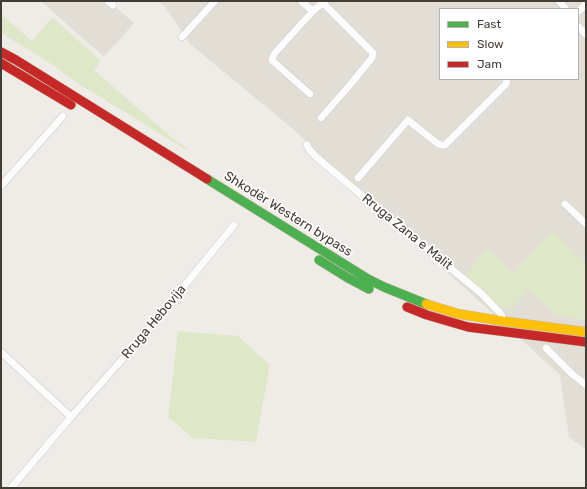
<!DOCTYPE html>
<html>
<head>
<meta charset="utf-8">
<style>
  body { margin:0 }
  #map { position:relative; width:587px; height:489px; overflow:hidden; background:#efece8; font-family:Rubik,sans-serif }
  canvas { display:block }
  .frame { position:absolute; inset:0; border:2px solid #443d35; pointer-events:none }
  .legend { position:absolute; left:439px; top:8px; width:140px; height:72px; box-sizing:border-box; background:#fff; border:1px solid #b4b1ae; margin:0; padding:5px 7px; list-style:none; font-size:12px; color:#443d35 }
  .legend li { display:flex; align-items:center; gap:8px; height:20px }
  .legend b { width:20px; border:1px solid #b4b1ae }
</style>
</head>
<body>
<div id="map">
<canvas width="587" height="489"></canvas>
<div class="frame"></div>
<ul class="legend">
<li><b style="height:5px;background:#4caf50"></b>Fast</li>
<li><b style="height:5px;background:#ffc107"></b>Slow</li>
<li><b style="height:5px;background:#c62828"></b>Jam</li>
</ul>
</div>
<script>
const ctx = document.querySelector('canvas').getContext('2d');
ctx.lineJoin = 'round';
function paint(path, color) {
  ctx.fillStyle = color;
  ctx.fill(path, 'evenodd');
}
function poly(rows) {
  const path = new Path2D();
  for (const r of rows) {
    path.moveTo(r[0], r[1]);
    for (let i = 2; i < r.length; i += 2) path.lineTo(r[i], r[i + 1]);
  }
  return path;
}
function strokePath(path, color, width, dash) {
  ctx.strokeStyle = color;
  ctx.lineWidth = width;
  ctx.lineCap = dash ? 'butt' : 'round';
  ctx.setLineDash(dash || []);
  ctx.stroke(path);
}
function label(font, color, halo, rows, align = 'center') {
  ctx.font = font + ' Rubik,sans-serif';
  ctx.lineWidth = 3.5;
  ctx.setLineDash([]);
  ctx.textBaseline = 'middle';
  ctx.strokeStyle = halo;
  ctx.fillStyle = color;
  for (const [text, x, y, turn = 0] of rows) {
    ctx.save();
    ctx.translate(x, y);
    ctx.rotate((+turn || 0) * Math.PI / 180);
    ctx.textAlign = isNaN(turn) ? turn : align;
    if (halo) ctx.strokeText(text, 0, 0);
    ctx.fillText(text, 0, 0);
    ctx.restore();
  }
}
const residential = poly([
  [41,1,109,1,134,23,104,57],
  [158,1,586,1,586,450,569,437,560,375,342,176,293,129,190,44,166,8],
  [440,9,578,9,578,79,440,79]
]);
const green = poly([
  [1,14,32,41,50,20,53,18,101,61,94,70,169,135,191,151,185,149,89,90,81,86,44,59,1,33],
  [552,230,586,263,586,320,559,316,540,301,528,290,511,309,505,306,500,307,465,277,466,274,487,248,514,273],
  [178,331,238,336,270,365,256,442,193,438,168,417]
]);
const street = poly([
  [108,1,113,5],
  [301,1,313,11],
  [559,1,566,9],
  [578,12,586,4],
  [578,26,586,35],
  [182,37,215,1],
  [310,94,276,64,272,60,274,54,313,11,325,1],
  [321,118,349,86,372,58,373,53,323,3],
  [307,145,309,149,315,156,372,204,482,294,500,313,502,316,502,321],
  [358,178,408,120,438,144,441,145,445,145,506,84,507,79],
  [1,186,63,116],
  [565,204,586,224],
  [546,348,572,374,586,385],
  [1,352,71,417],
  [11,488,71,417,150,328,234,225]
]);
const fast = poly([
  [207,179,368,279,384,287,426,304],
  [319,260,348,278,369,289]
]);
const slow = poly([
  [426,304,459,314,502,321,586,332]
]);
const jam = poly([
  [1,52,16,60,207,179],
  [1,63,71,105],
  [407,307,427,315,468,327,586,342]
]);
const streetNames = [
  ["Shkodër Western bypass",288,214,32],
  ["Rruga Zana e Malit",407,232,39],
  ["Rruga Hebovija",154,322,-50]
];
paint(residential, '#e3ded5');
paint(green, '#dee8c9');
strokePath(street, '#cbc8c4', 8);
strokePath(fast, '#c6b8a4', 10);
strokePath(slow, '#c6b8a4', 10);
strokePath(jam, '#c6b8a4', 10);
strokePath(street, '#fdfcfc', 7);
strokePath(fast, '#4caf50', 9);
strokePath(slow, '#ffc107', 9);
strokePath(jam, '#c62828', 9);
label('13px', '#443d35', '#fff', streetNames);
</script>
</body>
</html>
